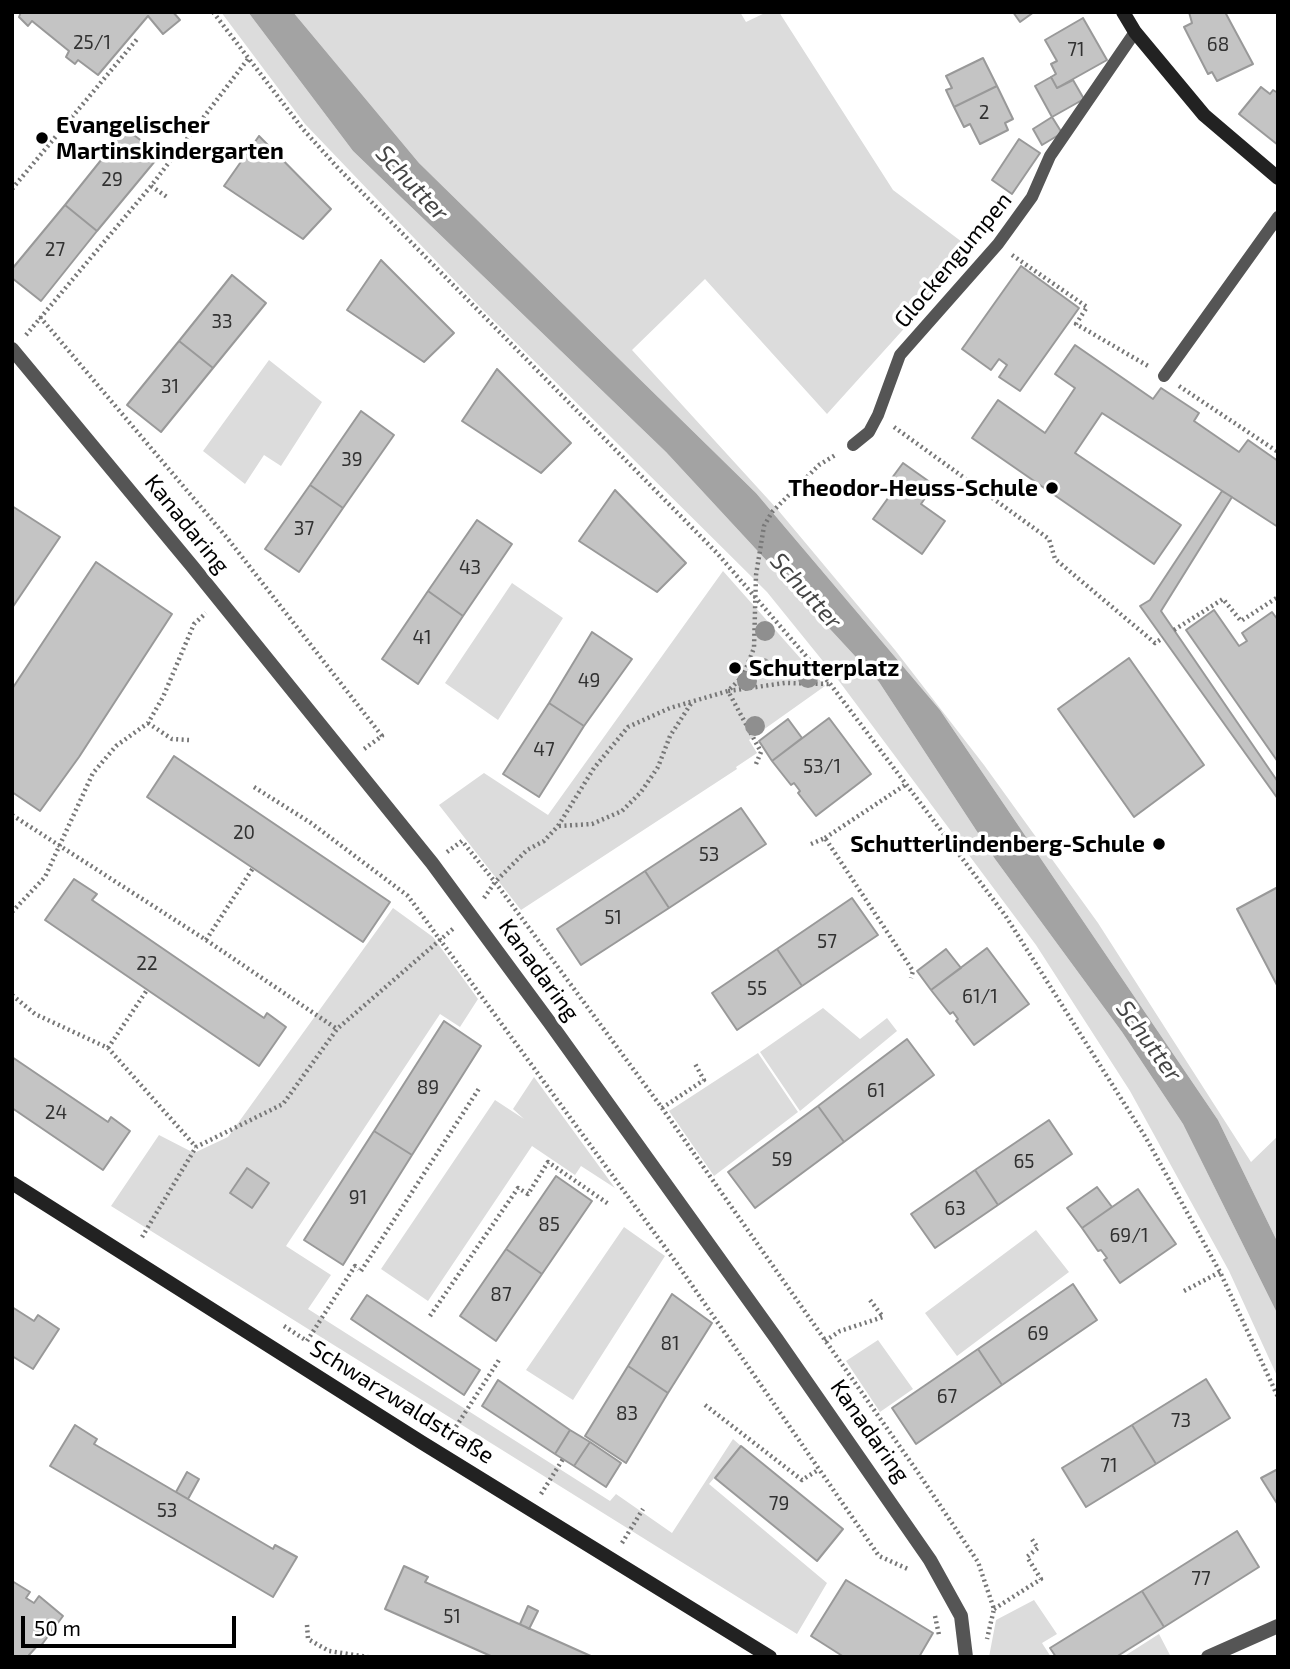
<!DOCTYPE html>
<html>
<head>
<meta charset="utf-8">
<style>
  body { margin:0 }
  #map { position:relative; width:1290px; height:1669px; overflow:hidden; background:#fff; font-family:"Exo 2",sans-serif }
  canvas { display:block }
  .frame { position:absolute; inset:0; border:14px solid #000; pointer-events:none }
  .scale { position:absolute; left:21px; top:1616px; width:215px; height:32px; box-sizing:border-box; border:4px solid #000; border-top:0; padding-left:9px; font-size:21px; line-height:24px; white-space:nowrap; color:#000; -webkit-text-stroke:5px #fff; paint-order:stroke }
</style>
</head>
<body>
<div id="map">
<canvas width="1290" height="1669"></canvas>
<div class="frame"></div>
<div class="scale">50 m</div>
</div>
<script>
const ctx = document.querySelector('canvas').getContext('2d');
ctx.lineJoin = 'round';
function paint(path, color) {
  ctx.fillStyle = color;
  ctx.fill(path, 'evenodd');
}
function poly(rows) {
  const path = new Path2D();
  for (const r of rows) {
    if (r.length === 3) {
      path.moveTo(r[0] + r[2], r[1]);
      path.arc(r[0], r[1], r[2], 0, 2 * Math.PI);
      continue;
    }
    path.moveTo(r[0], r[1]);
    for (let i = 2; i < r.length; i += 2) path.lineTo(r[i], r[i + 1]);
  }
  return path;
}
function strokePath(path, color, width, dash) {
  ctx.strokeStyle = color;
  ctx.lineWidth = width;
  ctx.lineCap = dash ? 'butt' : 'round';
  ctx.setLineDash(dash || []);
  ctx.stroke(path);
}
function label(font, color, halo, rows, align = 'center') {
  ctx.font = font + ' "Exo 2",sans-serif';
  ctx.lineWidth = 7;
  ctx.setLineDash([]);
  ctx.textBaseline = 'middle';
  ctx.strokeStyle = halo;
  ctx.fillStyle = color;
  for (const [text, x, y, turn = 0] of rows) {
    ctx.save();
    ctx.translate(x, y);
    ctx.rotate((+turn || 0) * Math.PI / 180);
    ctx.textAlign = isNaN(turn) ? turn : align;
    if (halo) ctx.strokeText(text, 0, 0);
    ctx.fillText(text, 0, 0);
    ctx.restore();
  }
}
const green = poly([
  [221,12,248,12,353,151,666,452,879,682,995,859,1122,1032,1183,1124,1278,1315,1278,1378,1229,1271,1130,1091,1036,945,839,681,767,592,483,310,305,124],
  [293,12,740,12,746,22,767,12,779,12,893,190,974,251,827,414,705,279,632,350,778,510,895,650,984,765,1098,923,1251,1162,1278,1136,1278,1243,1218,1120,940,710,756,493,419,163],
  [269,360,322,402,281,466,264,455,245,484,203,451],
  [723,571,825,686,749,740,757,753,736,767,737,769,521,910,439,805,484,773,548,815],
  [512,583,563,618,498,720,445,683],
  [393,908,433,937,478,999,460,1027,440,1014,286,1246,331,1275,308,1309,610,1501,616,1494,672,1533,733,1439,741,1446,709,1484,827,1583,797,1634,111,1206,159,1135,194,1153,228,1137],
  [823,1008,860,1039,887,1018,897,1031,800,1111,760,1052],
  [758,1053,798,1112,714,1176,669,1111],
  [534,1077,615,1188,581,1166,575,1175,532,1146,428,1301,381,1269,495,1100,524,1119,513,1109],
  [624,1227,665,1256,573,1400,526,1370],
  [1036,1230,1069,1272,957,1356,925,1313],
  [878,1340,913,1389,880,1412,846,1361],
  [1034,1600,1057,1634,1042,1643,1051,1657,989,1657,996,1620],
  [1159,1634,1171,1657,1123,1657]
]);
const water = poly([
  [248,12,293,12,419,163,756,493,940,710,1218,1120,1278,1243,1278,1315,1183,1124,1122,1032,995,859,879,682,666,452,353,151]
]);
const building = poly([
  [173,12,180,20,163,34,148,16,98,75,78,60,75,64,66,57,69,51,32,21,28,26,19,17,21,12,173,12],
  [1013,12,1034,12,1020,22,1013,12],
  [1189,12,1225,12,1253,64,1217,81,1212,72,1208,74,1184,27,1192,23,1189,12],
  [1083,18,1107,60,1057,88,1051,77,1056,74,1051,64,1057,61,1045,40,1083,18],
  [983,58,997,86,954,107,946,90,952,88,946,76,983,58],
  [1051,77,1057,88,1073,80,1084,99,1052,117,1035,86,1051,77],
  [997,86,1013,119,1005,123,1008,130,980,144,970,124,964,127,954,107,997,86],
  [1261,87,1270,94,1273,90,1278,93,1278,145,1239,114,1261,87],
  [1052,117,1062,133,1042,145,1033,129,1052,117],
  [126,129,160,155,97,231,65,205,126,129],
  [259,136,331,209,303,239,224,186,259,136],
  [1019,139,1040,153,1012,194,992,180,1019,139],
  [65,205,97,231,41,301,12,278,12,269,65,205],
  [381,260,454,333,424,362,347,310,381,260],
  [1021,266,1079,308,1020,391,999,377,1007,365,999,359,991,370,962,349,1021,266],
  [232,275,266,303,213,368,179,341,232,275],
  [179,341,213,368,161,432,127,405,179,341],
  [1075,345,1153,399,1161,388,1199,413,1194,421,1239,452,1248,440,1278,461,1278,527,1102,413,1075,453,1181,525,1154,564,972,438,998,400,1045,433,1075,388,1055,374,1075,345],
  [497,369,571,443,541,473,462,421,497,369],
  [361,411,394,435,343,508,310,485,361,411],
  [903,463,934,485,921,504,945,521,922,554,873,519,896,487,889,482,903,463],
  [310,485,343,508,299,572,265,549,310,485],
  [615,490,686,563,657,592,579,541,615,490],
  [1222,491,1232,497,1161,611,1278,782,1278,799,1140,606,1150,600,1222,491],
  [12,506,60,537,12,608,12,506],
  [477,520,512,544,463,616,428,591,477,520],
  [96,562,172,614,79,757,40,811,12,792,12,689,96,562],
  [428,591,463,616,418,684,382,659,428,591],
  [1214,610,1239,646,1247,641,1242,633,1272,612,1278,620,1278,762,1186,630,1214,610],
  [592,632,632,659,584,726,549,703,592,632],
  [1129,658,1204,765,1134,817,1058,709,1129,658],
  [763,666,7],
  [549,703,584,726,539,797,503,774,549,703],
  [829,718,871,774,816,816,798,793,800,791,794,783,791,785,772,761,829,718],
  [788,719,802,738,772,761,759,741,788,719],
  [174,756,390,902,363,942,147,797,174,756],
  [741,808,766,844,669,908,645,871,741,808],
  [645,871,669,908,581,965,557,929,645,871],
  [74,879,97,894,92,900,264,1018,267,1013,286,1027,259,1066,45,920,74,879],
  [1278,887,1278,987,1237,909,1278,887],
  [852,898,878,935,802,986,777,949,852,898],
  [987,948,1029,1004,974,1045,956,1021,958,1019,953,1012,950,1014,931,990,987,948],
  [777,949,802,986,737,1030,712,993,777,949],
  [946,949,961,968,931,990,917,971,946,949],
  [444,1021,481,1046,412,1155,374,1131,444,1021],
  [907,1039,934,1075,844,1142,818,1106,907,1039],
  [12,1057,108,1122,111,1117,130,1131,103,1170,12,1108,12,1057],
  [818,1106,844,1142,755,1208,728,1172,818,1106],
  [1049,1120,1072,1154,998,1205,975,1170,1049,1120],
  [374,1131,412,1155,343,1265,304,1240,374,1131],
  [247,1168,269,1183,252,1208,230,1193,247,1168],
  [975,1170,998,1205,935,1248,911,1214,975,1170],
  [556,1176,592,1201,542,1274,506,1249,556,1176],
  [1097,1187,1112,1207,1082,1228,1067,1208,1097,1187],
  [1138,1189,1176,1244,1120,1283,1104,1260,1107,1258,1101,1250,1098,1251,1082,1228,1138,1189],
  [506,1249,542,1274,496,1341,460,1316,506,1249],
  [1073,1284,1097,1320,1002,1385,978,1349,1073,1284],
  [672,1294,712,1323,668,1393,628,1366,672,1294],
  [367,1295,480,1370,464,1395,351,1319,367,1295],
  [12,1307,34,1321,38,1315,59,1329,33,1369,12,1356,12,1307],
  [978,1349,1002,1385,916,1444,892,1408,978,1349],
  [628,1366,668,1393,626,1463,585,1436,628,1366],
  [1206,1379,1230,1418,1156,1464,1132,1425,1206,1379],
  [498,1380,570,1430,555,1454,482,1406,498,1380],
  [75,1425,97,1439,94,1444,273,1549,275,1545,297,1557,273,1597,50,1466,75,1425],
  [1132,1425,1156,1464,1086,1507,1062,1468,1132,1425],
  [570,1430,590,1442,574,1466,555,1454,570,1430],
  [590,1442,621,1463,606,1487,574,1466,590,1442],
  [741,1446,843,1529,817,1561,715,1478,741,1446],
  [1278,1469,1278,1505,1261,1478,1278,1469],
  [187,1472,199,1479,188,1499,176,1492,187,1472],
  [1237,1531,1259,1567,1164,1627,1142,1591,1237,1531],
  [404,1566,428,1577,425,1582,593,1657,493,1657,385,1609,404,1566],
  [846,1580,933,1633,919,1657,844,1657,811,1636,846,1580],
  [12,1581,30,1592,26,1598,34,1603,39,1596,63,1616,40,1647,38,1645,29,1655,32,1657,12,1657,12,1581],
  [1142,1591,1164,1627,1116,1657,1056,1657,1050,1648,1142,1591],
  [528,1606,538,1611,529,1629,520,1624,528,1606]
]);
const path = poly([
  [213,12,302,128,337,167,717,553,831,685,1005,915,1146,1138,1220,1272,1278,1397],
  [151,186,167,197],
  [12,189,138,38],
  [1012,255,1087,307,1076,324,1148,366],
  [40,317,228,539,382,736,364,749],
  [26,335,151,186,248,59],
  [1179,386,1278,452],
  [894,427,1049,539,1055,559,1155,643,1163,638],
  [1174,630,1223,599,1241,621,1278,597],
  [148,723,172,739,189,740],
  [756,764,761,752,728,691,785,683,830,684],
  [254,787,311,823,408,896,678,1265,879,1556,910,1570],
  [12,815,206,940,337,1029],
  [559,826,592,824,622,811,641,792,658,767,670,736,692,702],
  [825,838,905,785],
  [811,844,825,838,913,971,911,978],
  [447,852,462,841,495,882,662,1108,919,1474,978,1562,994,1609,987,1639],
  [484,898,495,882,527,850,544,841,558,826,594,768,628,727,670,708,728,691,743,676,754,648,756,575,764,526,772,512,819,465,837,454],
  [12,912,45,877,93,773,116,746,148,723,163,697,194,624,206,613],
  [206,940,253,868],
  [12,995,35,1014,108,1048,196,1147],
  [108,1048,147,990],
  [662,1108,704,1080,694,1062],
  [142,1237,196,1147,283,1104,337,1029,455,927],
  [361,1271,480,1087],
  [1184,1291,1220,1272],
  [430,1316,518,1188,528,1194,548,1162,610,1205],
  [284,1326,307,1341,355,1266,359,1269],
  [825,1341,840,1331,883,1317,870,1300],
  [705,1405,802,1480,818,1470],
  [450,1436,499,1360],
  [541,1494,563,1459],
  [622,1543,643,1509],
  [994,1609,1041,1579,1027,1557,1038,1548,1031,1538],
  [935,1616,939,1635],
  [307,1625,308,1639,329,1651,368,1657]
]);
const lane = poly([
  [1164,376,1278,217],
  [853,445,869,432,878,415,900,355,998,244,1032,197,1050,156,1135,32]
]);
const street = poly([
  [12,349,192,566,432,863,550,1023,776,1338,930,1560,961,1616,966,1657],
  [1208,1657,1278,1626]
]);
const secondary = poly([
  [1123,12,1135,32,1204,115,1278,178],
  [12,1183,421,1442,770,1657]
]);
const trees = [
  [765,631],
  [808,678],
  [747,681],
  [755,726]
];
const markers = [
  [42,138,7,"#000"],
  [1052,488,7,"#000"],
  [735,668,7,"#000"],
  [1159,844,7,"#000"]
];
const numberNames = [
  ["25/1",92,43],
  ["68",1218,45],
  ["71",1076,50],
  ["2",984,113],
  ["29",112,180],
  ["27",55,250],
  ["33",222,322],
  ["31",170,387],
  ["39",352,460],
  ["37",304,529],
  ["43",470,568],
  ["41",422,638],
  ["49",589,681],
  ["47",544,750],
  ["53/1",822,767],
  ["20",244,833],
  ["53",709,855],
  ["51",613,918],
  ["57",827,942],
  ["22",147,964],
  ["55",757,989],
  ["61/1",980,997],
  ["89",428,1088],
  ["61",876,1091],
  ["24",56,1113],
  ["59",782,1160],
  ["65",1024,1162],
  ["91",358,1198],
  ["63",955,1209],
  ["85",549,1225],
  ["69/1",1129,1236],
  ["87",501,1295],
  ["69",1038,1334],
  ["81",670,1344],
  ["67",947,1397],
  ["83",627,1414],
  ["73",1181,1421],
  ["71",1109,1466],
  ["79",779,1504],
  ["53",167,1511],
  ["77",1201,1579],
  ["51",452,1617]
];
const poiNames = [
  ["Evangelischer",56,125],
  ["Martinskindergarten",56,151],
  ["Theodor-Heuss-Schule",1038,488,"right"],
  ["Schutterplatz",749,668],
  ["Schutterlindenberg-Schule",1145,844,"right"]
];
const streetNames = [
  ["Glockengumpen",953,260,-50],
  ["Kanadaring",187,524,51],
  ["Kanadaring",539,970,54],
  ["Schwarzwaldstraße",402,1402,32],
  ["Kanadaring",870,1431,55]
];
const waterNames = [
  ["Schutter",412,183,47],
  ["Schutter",806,591,48],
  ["Schutter",1149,1041,54]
];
paint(green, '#dcdcdc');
paint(water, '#a3a3a3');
paint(building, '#c4c4c4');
strokePath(building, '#999', 2);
strokePath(path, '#777', 4.5, [2, 3.5]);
strokePath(lane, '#555', 12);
strokePath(street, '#555', 14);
strokePath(secondary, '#222', 14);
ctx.fillStyle = '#8f8f8f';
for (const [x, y] of trees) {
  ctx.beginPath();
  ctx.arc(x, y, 10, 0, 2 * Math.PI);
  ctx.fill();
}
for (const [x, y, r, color] of markers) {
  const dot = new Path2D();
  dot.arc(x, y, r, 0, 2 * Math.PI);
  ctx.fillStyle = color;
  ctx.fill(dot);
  strokePath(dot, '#fff', 2.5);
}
label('19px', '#313131', null, numberNames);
label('bold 23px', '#000', '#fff', poiNames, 'left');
label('23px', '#000', '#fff', streetNames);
label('italic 24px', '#444', '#fff', waterNames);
</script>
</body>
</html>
